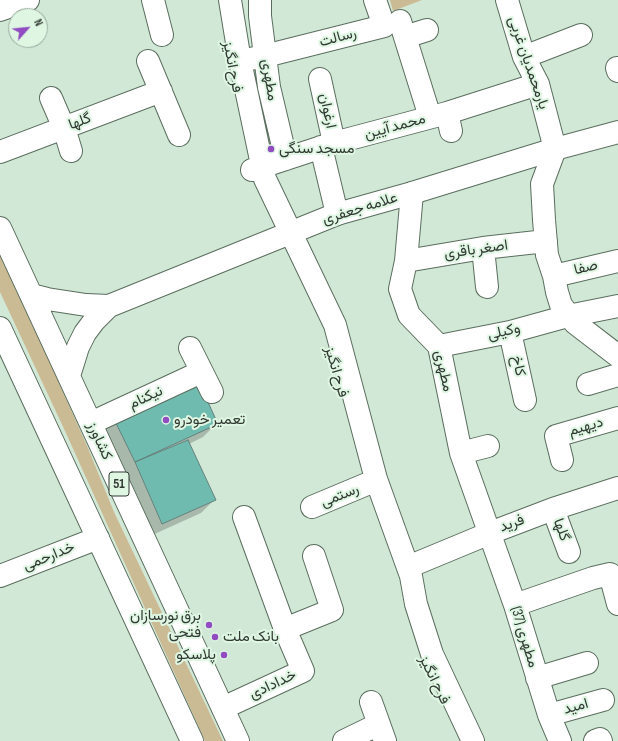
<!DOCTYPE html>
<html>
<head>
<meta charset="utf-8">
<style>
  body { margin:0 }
  #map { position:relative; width:618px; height:741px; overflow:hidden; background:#d2e8d6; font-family:"Sofia Sans Condensed",sans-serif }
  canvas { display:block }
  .north { position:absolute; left:8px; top:8px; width:40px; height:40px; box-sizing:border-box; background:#dff6e3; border:1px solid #99aa9c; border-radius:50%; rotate:63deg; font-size:11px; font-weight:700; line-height:16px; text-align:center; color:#303932 }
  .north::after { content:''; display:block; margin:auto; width:14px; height:18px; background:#904cc0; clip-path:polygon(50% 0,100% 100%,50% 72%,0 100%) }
</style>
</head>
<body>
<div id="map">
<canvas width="618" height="741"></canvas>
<div class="north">N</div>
</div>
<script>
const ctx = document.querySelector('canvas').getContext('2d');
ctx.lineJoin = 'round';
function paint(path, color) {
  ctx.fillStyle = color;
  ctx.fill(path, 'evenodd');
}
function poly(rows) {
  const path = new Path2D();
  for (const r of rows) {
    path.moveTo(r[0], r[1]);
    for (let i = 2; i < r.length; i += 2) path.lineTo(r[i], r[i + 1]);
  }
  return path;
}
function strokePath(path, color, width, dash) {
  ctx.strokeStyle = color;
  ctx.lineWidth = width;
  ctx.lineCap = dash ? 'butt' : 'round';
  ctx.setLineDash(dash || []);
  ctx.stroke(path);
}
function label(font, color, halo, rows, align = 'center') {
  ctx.font = font + ' "Sofia Sans Condensed",Vazirmatn,sans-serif';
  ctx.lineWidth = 4;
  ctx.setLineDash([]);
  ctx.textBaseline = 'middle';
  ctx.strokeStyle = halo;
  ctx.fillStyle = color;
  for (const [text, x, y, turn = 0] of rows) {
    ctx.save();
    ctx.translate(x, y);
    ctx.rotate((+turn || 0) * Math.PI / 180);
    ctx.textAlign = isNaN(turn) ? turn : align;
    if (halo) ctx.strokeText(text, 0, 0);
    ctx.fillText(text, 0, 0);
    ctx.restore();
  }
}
const green = poly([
  [390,0,422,0,393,11],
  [0,251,88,448,114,512,223,741,205,741,65,431,0,292]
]);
const shadow = poly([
  [278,136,283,158,252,148,259,141],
  [114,418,217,423,203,437,189,444,215,499,201,513,148,537,100,432]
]);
const building = poly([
  [197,378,218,424,135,462,113,417,197,378],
  [188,440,216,500,162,524,135,462,188,440]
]);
const minor = poly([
  [153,0,162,35],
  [230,0,240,61,265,179,335,325,376,479,411,576,416,604,432,654,473,741],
  [260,0,260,16,269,87,286,159],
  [507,0,524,57,538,84,555,149,542,184,544,220,547,255,554,276,557,292,561,305,575,323,618,356],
  [0,10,28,0],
  [400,21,430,117],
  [405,37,427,30],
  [524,57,581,35],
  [148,61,179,135],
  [240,61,265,56,384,26,375,0],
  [617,68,618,71],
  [320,79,334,143],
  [51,98,64,128,71,151],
  [447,113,451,131],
  [321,147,337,214],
  [0,152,161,91],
  [252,170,334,143,447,113,538,84],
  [412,193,406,261,400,289,409,315,439,346,461,453,515,605,549,715,560,741],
  [483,248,487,287],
  [406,261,483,248,546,241],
  [554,276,618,261],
  [510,332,525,400],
  [439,346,510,332,568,316,618,306],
  [190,348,212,392],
  [588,384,618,375],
  [91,423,201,372],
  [461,453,488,446],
  [562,460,556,436,618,418],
  [312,507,367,484],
  [553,509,569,552],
  [244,517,285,629],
  [408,567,490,533,553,509,618,488],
  [0,576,98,538],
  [515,605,593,578,610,574,618,604],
  [537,678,587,663],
  [371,702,385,741],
  [223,708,303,671,285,629,332,610,314,556],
  [549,715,603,700],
  [344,741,379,724],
  [595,741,600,739,601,741]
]);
const major = poly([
  [0,228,238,741],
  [31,295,47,299,86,305,109,306],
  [0,328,192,741],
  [69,376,78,347,85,333,94,321,109,306,337,214,412,193,555,149,618,132]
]);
const markers = [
  [271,149,4,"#904cc0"],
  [166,420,4,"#904cc0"],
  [209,625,4,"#904cc0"],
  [215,637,4,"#904cc0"],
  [224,655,4,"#904cc0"]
];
const shields = [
  [119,484,20]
];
const shieldNames = [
  ["51",119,484]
];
const streetNames = [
  ["رسالت",338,38,-15],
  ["یارمحمدیان غربی",528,63,71],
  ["فرح انگیز",232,67,79],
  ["مطهری",269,80,81],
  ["ارغوان",327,111,78],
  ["گلها",80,122,-21],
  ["محمد آیین",395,127,-15],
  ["علامه جعفری",360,209,-17],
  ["اصغر باقری",476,250,-8],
  ["صفا",586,268,-14],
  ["وکیلی",504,332,-13],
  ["کاخ",518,366,78],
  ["مطهری",443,371,77],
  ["فرح انگیز",336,372,74],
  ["نیکنام",146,398,-25],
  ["دیهیم",586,427,-16],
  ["کشاورز",99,441,65],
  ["رستمی",340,496,-22],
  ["فرید",512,524,-20],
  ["گلها",561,530,70],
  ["خدارحمی",49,557,-22],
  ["مطهری (37)",524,637,73],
  ["فرح انگیز",434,680,64],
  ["خدادادی",273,685,-25],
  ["امید",576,707,-16]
];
const poiNames = [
  ["مسجد سنگی",279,149],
  ["تعمیر خودرو",174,420],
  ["برق نورسازان",201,616,"right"],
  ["فتحی",201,633,"right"],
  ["بانک ملت",223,637],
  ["پلاسکو",216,655,"right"]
];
paint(green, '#cbbb95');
paint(shadow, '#0003');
paint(building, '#70bbb0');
strokePath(building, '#64817c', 1);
strokePath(minor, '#5a6e5e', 24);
strokePath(major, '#5a6e5e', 24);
strokePath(minor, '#fff', 22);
strokePath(major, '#fff', 22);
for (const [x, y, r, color] of markers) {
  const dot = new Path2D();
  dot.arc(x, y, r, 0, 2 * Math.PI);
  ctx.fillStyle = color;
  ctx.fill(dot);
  strokePath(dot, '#dff6e3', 1.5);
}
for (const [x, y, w] of shields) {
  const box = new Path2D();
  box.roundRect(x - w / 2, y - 12, w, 24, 3);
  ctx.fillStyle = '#dff6e3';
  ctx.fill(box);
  strokePath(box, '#303932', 1);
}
label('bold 14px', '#303932', null, shieldNames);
label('15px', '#303932', '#dff6e3', streetNames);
label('15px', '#303932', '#dff6e3', poiNames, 'left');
</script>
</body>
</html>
